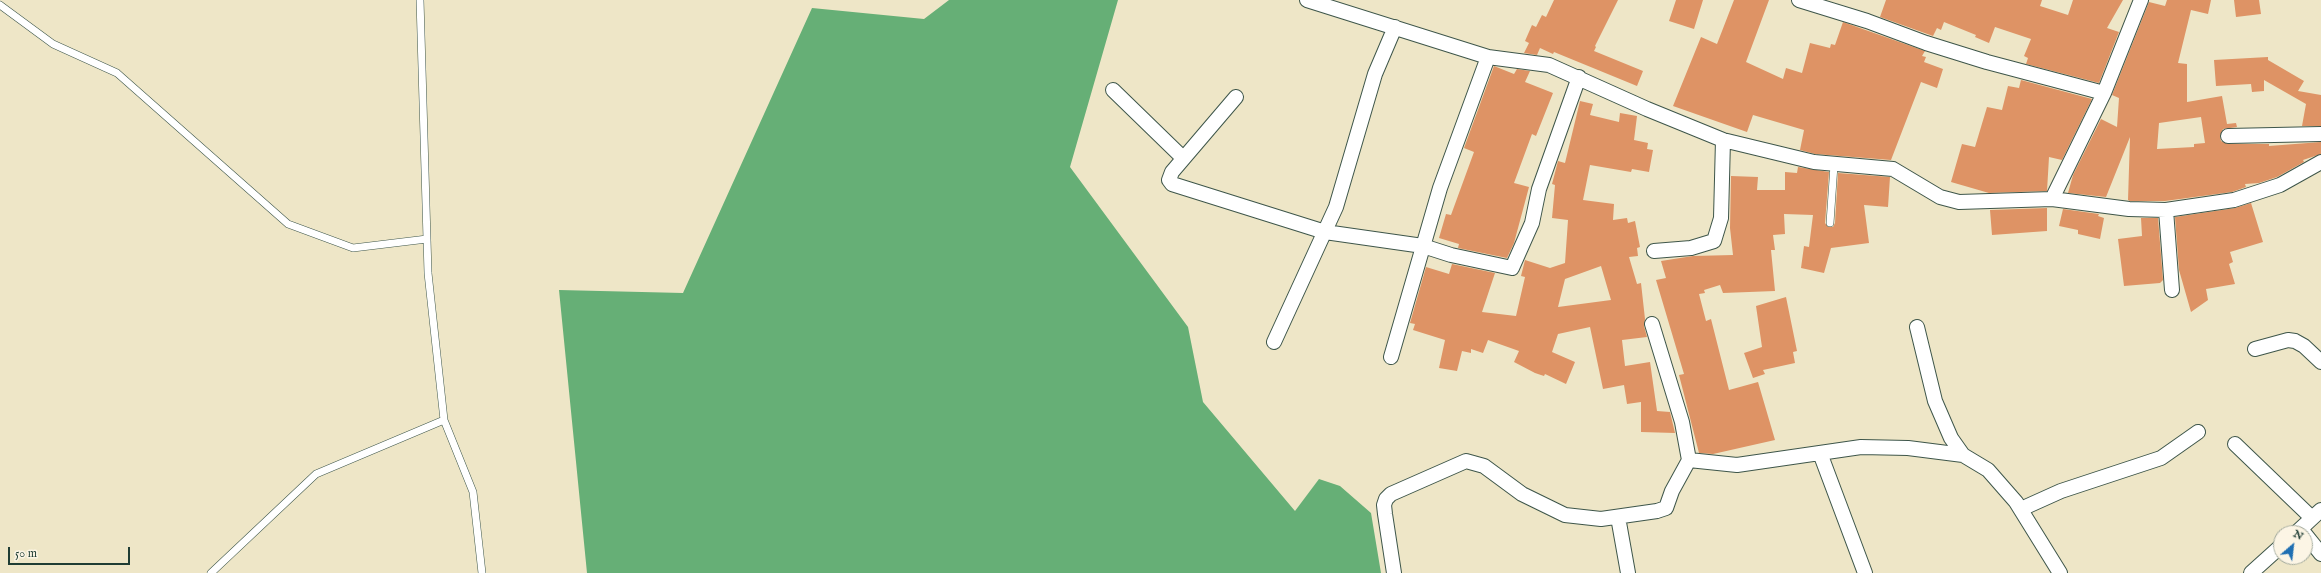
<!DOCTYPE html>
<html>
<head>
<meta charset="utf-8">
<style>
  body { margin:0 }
  #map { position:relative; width:2321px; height:573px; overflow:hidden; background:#eee6c7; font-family:"IM FELL English",serif }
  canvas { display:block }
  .north { position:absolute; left:2273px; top:525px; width:40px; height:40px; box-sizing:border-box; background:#fcf5e5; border:1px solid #a4ab9e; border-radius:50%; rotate:28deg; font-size:11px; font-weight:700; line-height:16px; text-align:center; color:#1f3d34 }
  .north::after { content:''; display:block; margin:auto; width:14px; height:18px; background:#1f6fb2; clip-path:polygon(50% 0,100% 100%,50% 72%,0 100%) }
  .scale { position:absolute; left:8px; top:547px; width:122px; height:18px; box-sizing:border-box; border:2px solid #1f3d34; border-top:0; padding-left:5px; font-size:12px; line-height:14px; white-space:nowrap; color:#1f3d34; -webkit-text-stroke:3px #fcf5e5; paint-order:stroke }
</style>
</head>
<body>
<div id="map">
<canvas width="2321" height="573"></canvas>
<div class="north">N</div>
<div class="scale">50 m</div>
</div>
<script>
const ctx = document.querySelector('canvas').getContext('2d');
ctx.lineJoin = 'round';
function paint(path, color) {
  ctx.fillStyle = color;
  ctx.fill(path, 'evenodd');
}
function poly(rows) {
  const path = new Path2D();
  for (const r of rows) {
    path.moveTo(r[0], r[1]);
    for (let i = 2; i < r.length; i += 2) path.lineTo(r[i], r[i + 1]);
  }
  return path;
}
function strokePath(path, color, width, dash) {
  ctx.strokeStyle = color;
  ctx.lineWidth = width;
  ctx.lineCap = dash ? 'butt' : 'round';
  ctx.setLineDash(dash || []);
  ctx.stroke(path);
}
const forest = poly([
  [949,0,1118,0,1070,167,1188,327,1203,402,1295,511,1319,479,1340,486,1371,513,1381,573,587,573,559,290,683,293,812,8,924,19]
]);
const building = poly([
  [1554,0,1618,0,1595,46,1596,47,1594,51,1643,71,1637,86,1554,52,1553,54,1540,48,1537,55,1524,53,1529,43,1525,41,1532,25,1536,27,1542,15,1546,17],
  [1676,0,1703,0,1694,29,1669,21],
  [1734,0,1769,0,1746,62,1783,79,1786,68,1802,73,1810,43,1830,48,1831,44,1835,45,1843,22,1925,51,1922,56,1926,57,1924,62,1943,69,1937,88,1921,82,1891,160,1815,154,1800,150,1804,130,1753,115,1747,132,1673,106,1701,37,1717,44],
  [1886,0,2042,0,2040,6,2068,15,2073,0,2123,0,2107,28,2119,32,2099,83,2026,64,2028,58,2024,56,2031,39,1995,27,1989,43,1975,37,1976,35,1944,22,1941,30,1937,28,1933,36,1880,17],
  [2167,0,2211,0,2208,14,2191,10,2178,63,2187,64,2187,102,2222,96,2227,124,2236,123,2237,127,2223,129,2220,136,2221,141,2228,144,2269,144,2269,146,2321,142,2321,154,2303,160,2304,162,2277,177,2259,183,2245,184,2246,187,2232,192,2165,201,2130,201,2128,200,2130,137,2106,197,2068,193,2073,175,2101,119,2117,127,2119,98,2112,95,2149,2,2165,6],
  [2201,117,2205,143,2194,144,2194,147,2157,149,2159,123],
  [2234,0,2259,0,2261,14,2236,17],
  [2268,57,2268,60,2304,81,2298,91,2321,95,2321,126,2302,126,2306,104,2264,80,2264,91,2252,92,2251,84,2216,86,2214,60],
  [1494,66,1514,74,1517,69,1530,71,1525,82,1553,93,1536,136,1532,134,1514,183,1529,187,1514,243,1507,258,1458,248,1459,244,1439,238,1446,214,1451,215,1474,152,1464,148],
  [2021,80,2092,99,2062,160,2049,157,2047,191,1989,193,1951,182,1962,144,1975,147,1987,107,2002,110,2008,86,2019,88],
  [1580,101,1593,104,1590,115,1619,122,1620,113,1637,116,1634,140,1648,143,1647,149,1653,150,1649,172,1632,169,1631,172,1590,165,1583,200,1614,204,1613,220,1627,218,1628,223,1635,221,1640,247,1637,248,1638,256,1629,257,1637,284,1641,283,1645,319,1644,326,1647,337,1622,340,1625,366,1650,362,1657,411,1670,412,1675,433,1641,432,1641,402,1627,404,1624,385,1603,389,1590,327,1558,334,1552,352,1575,362,1566,384,1545,374,1544,376,1535,373,1514,362,1519,351,1488,340,1483,353,1471,349,1471,353,1462,351,1457,371,1439,368,1445,340,1413,330,1415,324,1410,323,1426,267,1449,274,1452,264,1495,273,1482,312,1516,316,1525,277,1521,276,1525,260,1550,268,1565,263,1568,220,1552,218,1555,185,1552,184,1558,161,1565,163],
  [1601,266,1611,300,1558,307,1565,279],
  [1798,167,1829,172,1825,223,1828,227,1833,227,1835,223,1838,173,1890,177,1888,207,1864,205,1869,243,1831,248,1824,273,1801,268,1804,246,1809,247,1813,215,1784,214,1785,234,1773,235,1775,250,1771,250,1775,291,1723,293,1720,285,1704,290,1705,293,1699,294,1706,321,1711,319,1729,390,1758,382,1775,440,1713,454,1699,453,1679,375,1684,374,1656,280,1666,278,1661,261,1693,256,1733,255,1730,228,1731,176,1758,177,1757,190,1785,190,1785,172,1797,173],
  [2251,203,2263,242,2230,252,2233,262,2229,264,2235,284,2206,289,2208,300,2191,312,2179,270,2175,217,2235,208],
  [2047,208,2047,231,1992,235,1990,210],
  [2063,209,2099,214,2098,216,2104,218,2100,239,2078,234,2078,230,2059,226],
  [2141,218,2158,218,2163,280,2160,283,2124,286,2118,239,2142,236],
  [1786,297,1797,351,1793,352,1795,363,1763,370,1765,374,1753,378,1744,353,1762,347,1756,306]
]);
const lane = poly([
  [420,0,428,273,444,420,473,492,482,573],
  [0,5,53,44,117,73,288,224,353,248,427,239],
  [1830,223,1834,165],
  [211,573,316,474,444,420]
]);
const street = poly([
  [1307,0,1488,57,1549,65,1647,109,1723,140,1814,162,1893,169,1940,197,1959,202,2052,199,2129,209,2166,210,2234,200,2280,185,2321,162],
  [1799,0,1867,21,1926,43,1987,62,2104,93],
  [1113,90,1183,158],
  [1236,97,1172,172,1169,180,1172,184,1325,232,1423,246,1451,255,1512,268,1532,223,1539,189,1579,77],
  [2228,136,2321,134],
  [2052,199,2104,93,2141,0],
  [2166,210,2172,290],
  [1654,251,1691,248,1714,241,1721,218,1723,140],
  [1652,324,1682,422,1689,460,1737,465,1861,447,1908,448,1963,455,1988,470,2016,502,2060,573],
  [1917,327,1935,401,1951,438,1963,455],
  [1274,342,1336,207,1375,74,1395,27],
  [2255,349,2288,340,2295,341,2304,346,2321,362],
  [1391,357,1440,188,1488,57],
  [2235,444,2312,518],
  [1820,453,1865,573],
  [2021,509,2061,491,2161,458,2198,432],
  [1618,517,1628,573],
  [2296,533,2321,510],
  [2305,534,2321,554],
  [1394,573,1385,514,1384,505,1386,499,1391,494,1466,461,1484,466,1522,494,1565,515,1601,519,1657,511,1666,508,1672,491,1689,460],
  [2251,573,2281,546]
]);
paint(forest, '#66af76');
paint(building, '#de9365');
strokePath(lane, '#3e564a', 8);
strokePath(street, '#3e564a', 16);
strokePath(lane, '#fff', 7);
strokePath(street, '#fff', 14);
</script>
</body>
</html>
